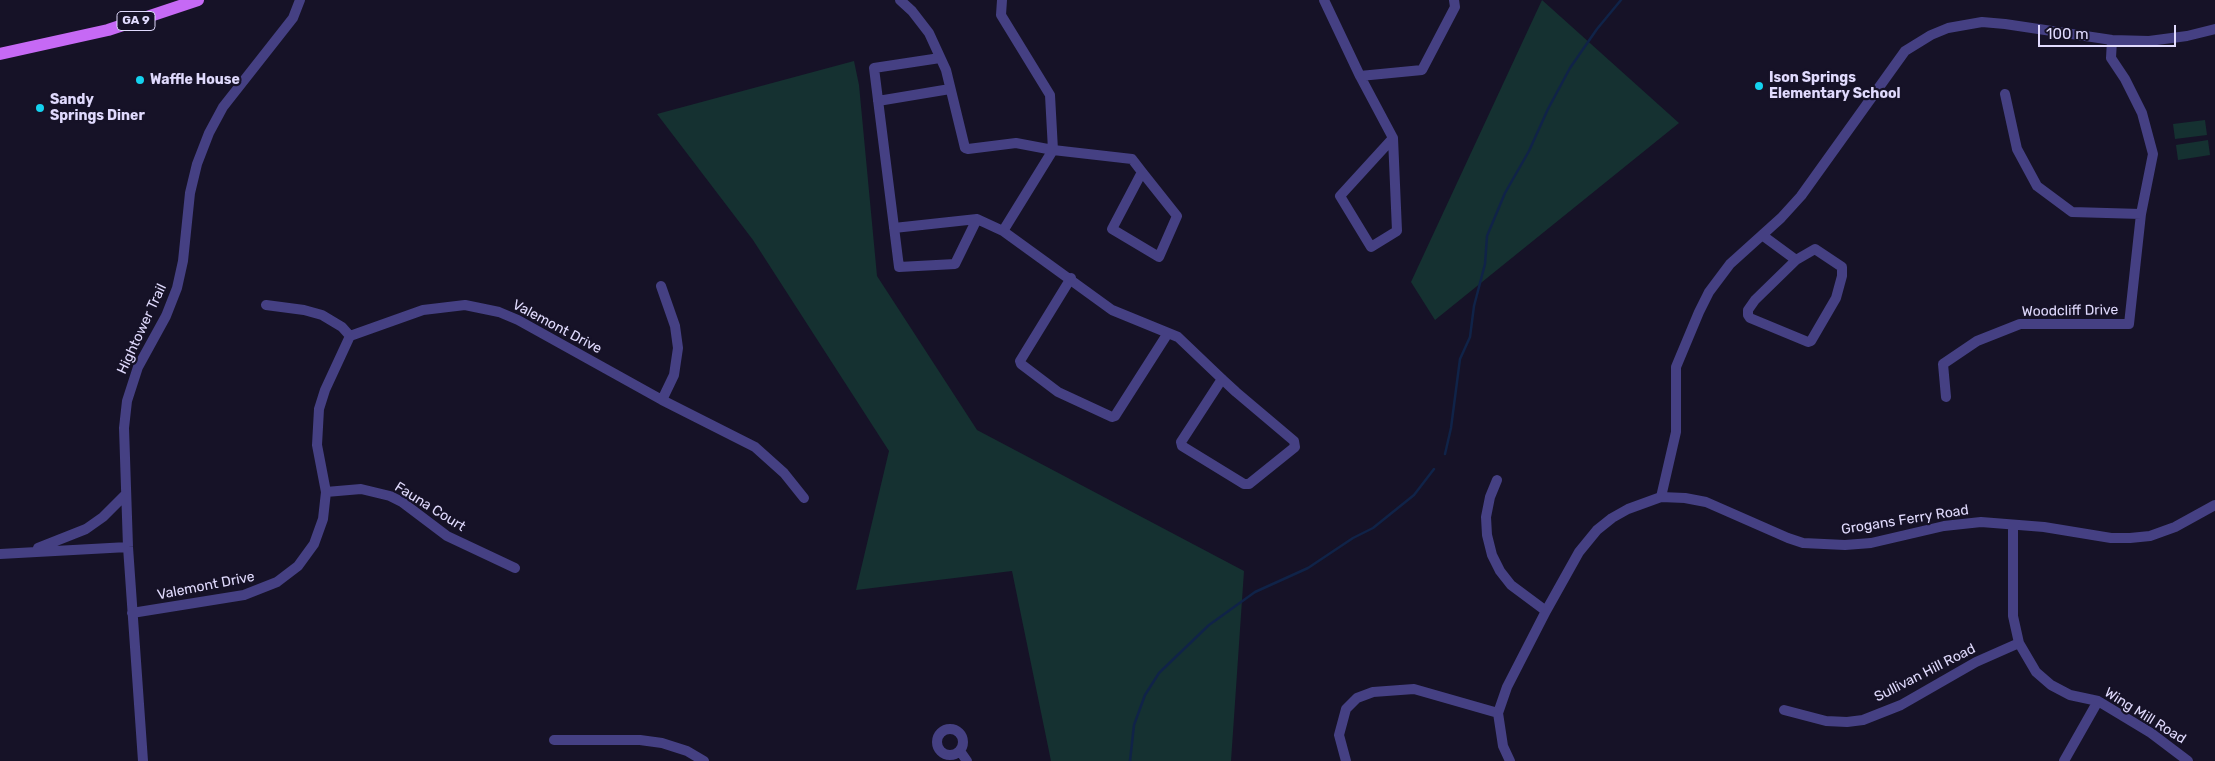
<!DOCTYPE html>
<html>
<head>
<meta charset="utf-8">
<style>
  body { margin:0 }
  #map { position:relative; width:2215px; height:761px; overflow:hidden; background:#161227; font-family:Rubik,sans-serif }
  canvas { display:block }
  .scale { position:absolute; left:2038px; top:25px; width:138px; height:22px; box-sizing:border-box; border:2px solid #e0dafd; border-top:0; padding-left:6px; font-size:15px; line-height:18px; white-space:nowrap; color:#e0dafd; -webkit-text-stroke:4px #161227; paint-order:stroke }
</style>
</head>
<body>
<div id="map">
<canvas width="2215" height="761"></canvas>
<div class="scale">100 m</div>
</div>
<script>
const ctx = document.querySelector('canvas').getContext('2d');
ctx.lineJoin = 'round';
function paint(path, color) {
  ctx.fillStyle = color;
  ctx.fill(path, 'evenodd');
}
function poly(rows) {
  const path = new Path2D();
  for (const r of rows) {
    if (r.length === 3) {
      path.moveTo(r[0] + r[2], r[1]);
      path.arc(r[0], r[1], r[2], 0, 2 * Math.PI);
      continue;
    }
    path.moveTo(r[0], r[1]);
    for (let i = 2; i < r.length; i += 2) path.lineTo(r[i], r[i + 1]);
  }
  return path;
}
function strokePath(path, color, width, dash) {
  ctx.strokeStyle = color;
  ctx.lineWidth = width;
  ctx.lineCap = dash ? 'butt' : 'round';
  ctx.setLineDash(dash || []);
  ctx.stroke(path);
}
function label(font, color, halo, rows, align = 'center') {
  ctx.font = font + ' Rubik,sans-serif';
  ctx.lineWidth = 4.5;
  ctx.setLineDash([]);
  ctx.textBaseline = 'middle';
  ctx.strokeStyle = halo;
  ctx.fillStyle = color;
  for (const [text, x, y, turn = 0] of rows) {
    ctx.save();
    ctx.translate(x, y);
    ctx.rotate((+turn || 0) * Math.PI / 180);
    ctx.textAlign = isNaN(turn) ? turn : align;
    if (halo) ctx.strokeText(text, 0, 0);
    ctx.fillText(text, 0, 0);
    ctx.restore();
  }
}
const green = poly([
  [1542,0,1679,123,1435,320,1411,282],
  [854,61,859,85,877,276,977,430,1244,571,1231,761,1051,761,1012,571,856,590,889,451,753,240,657,114],
  [2205,120,2207,135,2175,139,2173,124],
  [2208,140,2210,155,2178,160,2176,145]
]);
const stream = poly([
  [1445,454,1451,428,1460,359,1470,337,1474,306,1485,264,1487,236,1505,193,1529,151,1548,109,1570,68,1597,29,1621,0],
  [1130,761,1134,725,1145,695,1159,673,1209,625,1255,592,1308,568,1353,538,1373,528,1414,495,1434,469]
]);
const minor = poly([
  [900,0,912,11,929,33,946,70,965,148,968,149,1016,143,1053,150,1132,159,1142,172,1177,216,1159,257,1112,229,1142,172],
  [1002,0,1001,15,1050,95,1053,150,1003,231],
  [1324,0,1360,76,1393,138,1397,231,1371,247,1340,196,1393,138],
  [940,58,874,68,899,267,955,264,977,219],
  [1360,76,1422,70,1455,7,1454,0],
  [2005,94,2017,149,2037,186,2072,212,2141,214],
  [878,101,950,89],
  [894,228,977,219,1003,231,1112,310,1178,337,1222,379,1236,392,1294,441,1295,447,1249,484,1244,484,1182,446,1181,442,1222,379],
  [1762,235,1796,260,1755,300,1748,310,1748,315,1750,318,1808,342,1811,341,1836,298,1842,276,1842,267,1815,249,1796,260],
  [1071,278,1020,361,1021,364,1058,392,1112,417,1115,416,1168,333],
  [661,286,675,326,678,348,674,375,662,400],
  [266,305,304,310,322,315,342,327,350,336],
  [1946,397,1943,364,1977,341,2020,324,2129,324,2141,214,2153,154,2142,113,2125,79,2111,58,2112,40],
  [1497,480,1490,497,1486,517,1487,535,1492,555,1500,571,1511,585,1546,611],
  [326,492,361,489,390,496,402,502,447,536,515,568],
  [1661,497,1676,432,1676,367,1699,312,1709,292,1730,264,1781,218,1801,196,1905,51,1931,35,1948,28,1982,22,2005,24,2112,40,2149,41,2187,36,2215,29],
  [2013,525,2013,616,2019,643,2036,672,2051,685,2070,695,2098,701,2151,733,2188,761],
  [38,548,86,529,103,517,126,494],
  [0,554,128,547],
  [132,613,244,595,277,582,298,566,314,544,323,519,326,492,317,445,319,409,325,390,350,336,423,310,465,305,499,312,518,320,662,400,755,447,784,473,804,498],
  [1784,710,1826,721,1847,722,1863,720,1901,705,1976,662,2019,643],
  [950,742,13],
  [554,740,640,740,662,743,687,751,704,761],
  [960,751,967,761],
  [143,761,128,547,124,428,127,401,138,367,166,316,177,288,183,261,190,193,197,164,209,133,223,107,293,18,300,0],
  [1346,761,1339,735,1346,709,1357,698,1373,692,1414,689,1498,713],
  [1510,761,1503,746,1498,713,1507,687,1546,611,1579,552,1597,530,1612,518,1628,509,1661,497,1685,498,1706,502,1788,538,1803,543,1845,545,1871,543,1944,526,1981,522,2044,527,2111,538,2130,538,2150,536,2175,527,2215,505],
  [2064,761,2098,701]
]);
const primary = poly([
  [0,54,108,30,198,0]
]);
const markers = [
  [140,80,5,"#14d2ef"],
  [1759,86,5,"#14d2ef"],
  [40,108,5,"#14d2ef"]
];
const shields = [
  [136,21,38]
];
const shieldNames = [
  ["GA 9",136,21]
];
const poiNames = [
  ["Ison Springs",1769,78],
  ["Elementary School",1769,94],
  ["Waffle House",150,80],
  ["Sandy",50,100],
  ["Springs Diner",50,116]
];
const streetNames = [
  ["Woodcliff Drive",2070,311,-1],
  ["Valemont Drive",557,327,28],
  ["Hightower Trail",142,329,-65],
  ["Fauna Court",430,507,32],
  ["Grogans Ferry Road",1905,520,-9],
  ["Valemont Drive",206,586,-11],
  ["Sullivan Hill Road",1925,673,-27],
  ["Wing Mill Road",2145,716,32]
];
paint(green, '#153131');
strokePath(stream, '#102348', 2.5);
strokePath(minor, '#454083', 10);
strokePath(primary, '#c669f5', 12);
for (const [x, y, r, color] of markers) {
  const dot = new Path2D();
  dot.arc(x, y, r, 0, 2 * Math.PI);
  ctx.fillStyle = color;
  ctx.fill(dot);
  strokePath(dot, '#161227', 2);
}
for (const [x, y, w] of shields) {
  const box = new Path2D();
  box.roundRect(x - w / 2, y - 9.5, w, 19, 4);
  ctx.fillStyle = '#161227';
  ctx.fill(box);
  strokePath(box, '#e0dafd', 1);
}
label('bold 12px', '#e0dafd', null, shieldNames);
label('bold 14px', '#e0dafd', '#161227', poiNames, 'left');
label('14px', '#e0dafd', '#161227', streetNames);
</script>
</body>
</html>
